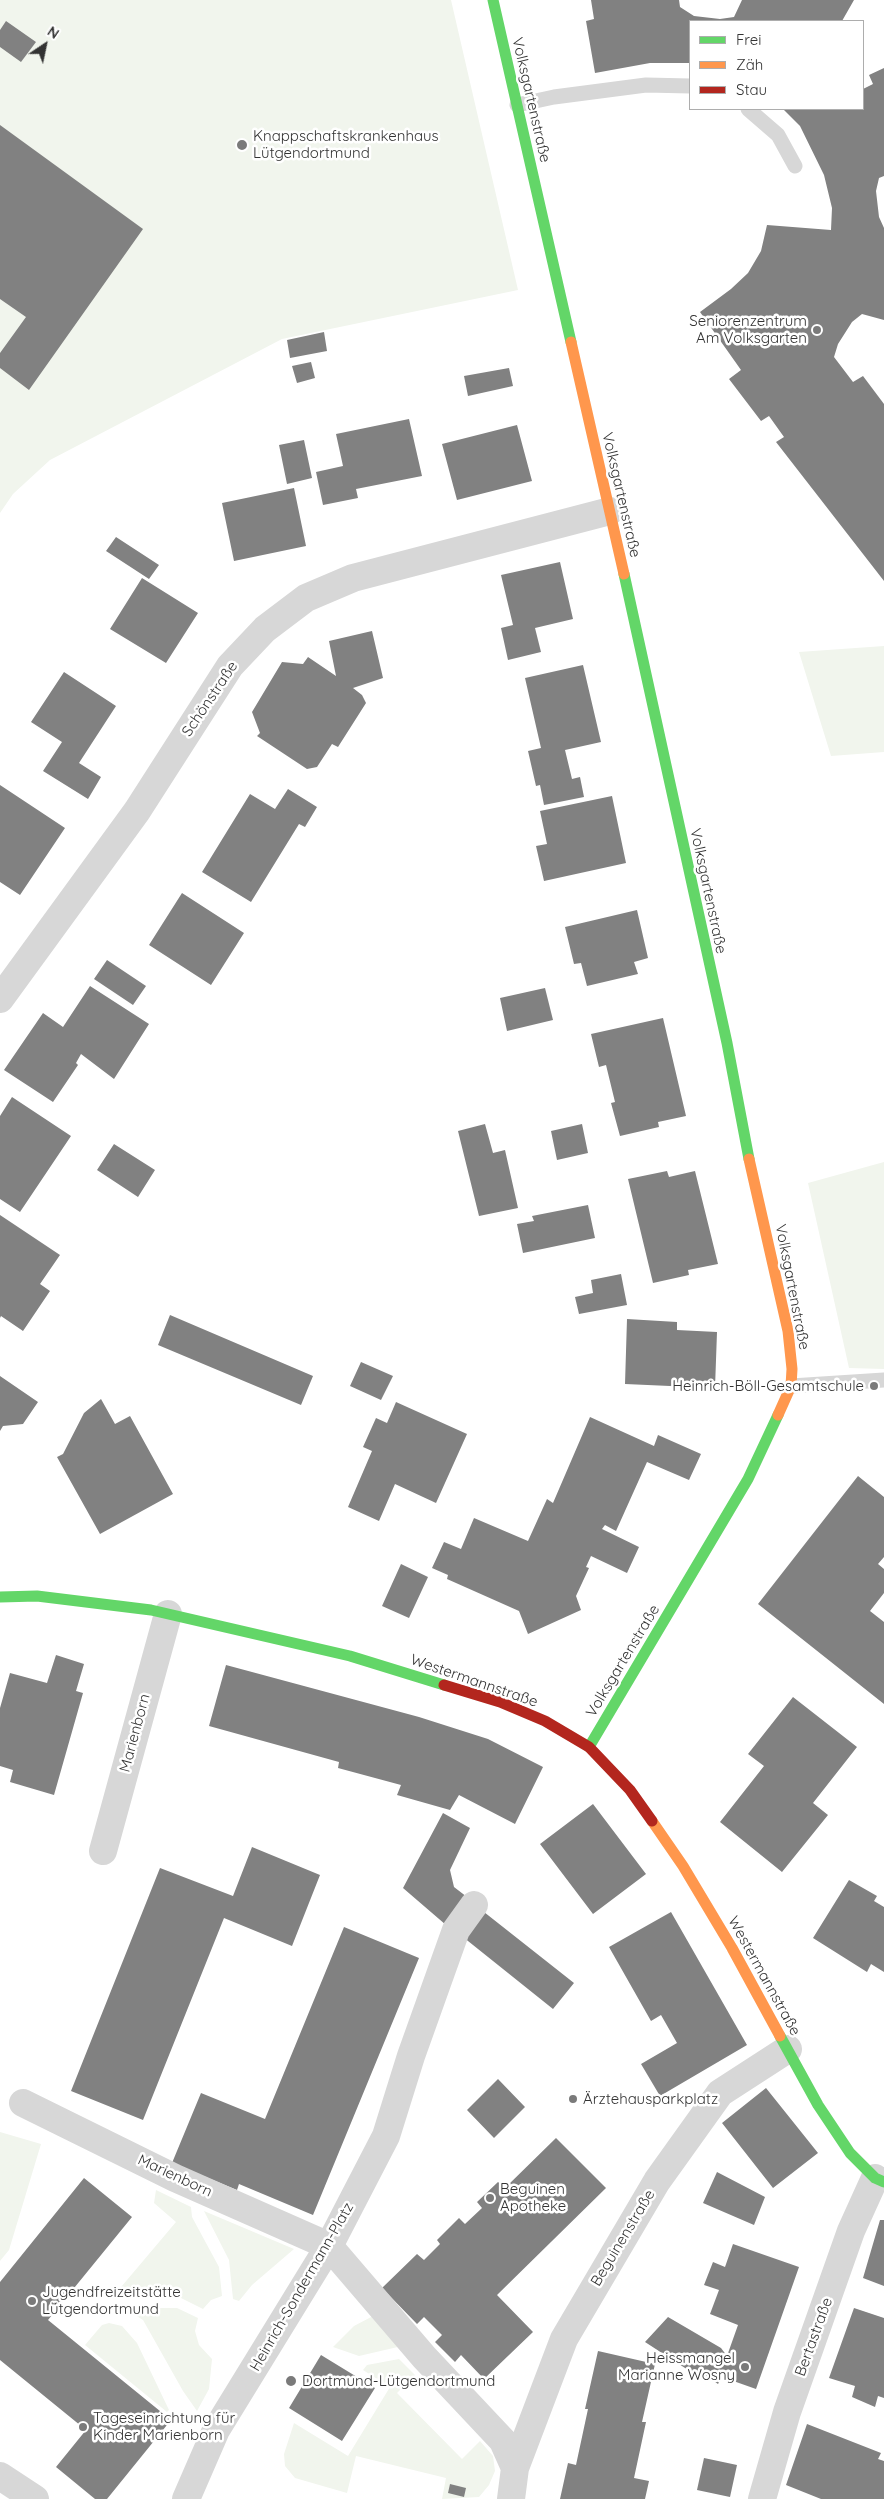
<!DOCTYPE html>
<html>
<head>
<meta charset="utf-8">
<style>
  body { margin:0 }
  #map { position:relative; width:884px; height:2499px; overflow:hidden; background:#fff; font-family:Quicksand,sans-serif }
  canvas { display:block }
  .legend { position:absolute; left:689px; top:20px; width:175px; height:90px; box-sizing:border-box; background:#fff; border:1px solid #adadad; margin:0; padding:6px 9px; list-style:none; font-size:15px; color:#333 }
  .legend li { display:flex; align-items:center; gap:10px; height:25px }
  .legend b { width:25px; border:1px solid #adadad }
  .north { position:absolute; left:20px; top:20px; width:50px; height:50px; -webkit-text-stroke:4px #fff; paint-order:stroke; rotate:34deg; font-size:14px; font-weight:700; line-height:20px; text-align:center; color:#333 }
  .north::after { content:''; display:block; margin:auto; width:18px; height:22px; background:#333; clip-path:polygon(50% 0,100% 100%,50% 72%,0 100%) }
</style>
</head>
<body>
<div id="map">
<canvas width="884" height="2499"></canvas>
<ul class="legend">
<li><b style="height:6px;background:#63d668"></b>Frei</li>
<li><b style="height:6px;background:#ff974d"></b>Zäh</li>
<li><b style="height:6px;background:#b3261e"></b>Stau</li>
</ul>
<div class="north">N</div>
</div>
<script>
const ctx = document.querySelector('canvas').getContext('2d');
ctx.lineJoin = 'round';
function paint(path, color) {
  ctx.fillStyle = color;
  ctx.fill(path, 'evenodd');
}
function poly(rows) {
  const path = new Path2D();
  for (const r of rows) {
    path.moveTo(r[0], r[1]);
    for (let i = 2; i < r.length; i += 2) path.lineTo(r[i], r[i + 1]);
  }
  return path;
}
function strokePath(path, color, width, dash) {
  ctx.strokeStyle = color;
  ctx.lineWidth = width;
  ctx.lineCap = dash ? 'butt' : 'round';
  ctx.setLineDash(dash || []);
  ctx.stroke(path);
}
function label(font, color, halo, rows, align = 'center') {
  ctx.font = font + ' Quicksand,sans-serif';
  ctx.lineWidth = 5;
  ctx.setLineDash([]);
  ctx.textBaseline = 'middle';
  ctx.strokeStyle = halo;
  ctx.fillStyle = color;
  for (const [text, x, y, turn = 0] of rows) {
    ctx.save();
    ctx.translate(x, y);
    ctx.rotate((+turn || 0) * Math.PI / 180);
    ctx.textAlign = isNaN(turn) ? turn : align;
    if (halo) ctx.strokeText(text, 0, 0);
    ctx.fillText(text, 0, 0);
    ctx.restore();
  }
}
const green = poly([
  [0,0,451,0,518,290,282,339,50,460,13,494,0,513],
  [884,646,884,752,831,756,799,652],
  [884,1162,884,1369,849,1368,808,1183],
  [0,2132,41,2144,9,2250,0,2261],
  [156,2190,191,2207,192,2217,219,2267,222,2296,211,2300,203,2309,177,2296,119,2296,116,2293,176,2222,154,2203],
  [204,2211,294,2249,252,2285,239,2301,233,2299,229,2260],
  [124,2308,177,2308,198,2318,195,2331,199,2345,212,2359,209,2389,197,2411,183,2391,143,2320],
  [373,2316,402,2346,359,2356,333,2347,354,2326],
  [109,2323,122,2326,137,2343,169,2410,167,2412,85,2345,102,2325],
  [399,2359,415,2375,397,2393,462,2459,480,2441,493,2456,495,2471,489,2485,479,2497,442,2499,446,2478,356,2456,347,2493,295,2478,285,2466,284,2454,294,2423,348,2456,390,2387,363,2370,367,2365]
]);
const building = poly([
  [591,0,679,0,680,7,694,16,720,19,734,17,742,0,854,0,842,21,690,21,690,63,650,63,595,73,586,21,594,19],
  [6,21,36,42,21,62,0,47,0,30],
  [884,68,884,176,879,178,876,191,879,217,884,228,884,320,862,314,852,322,838,344,834,357,853,382,863,376,884,404,884,581,776,442,784,437,769,416,761,421,729,379,741,370,700,312,731,289,748,273,761,251,767,225,831,230,832,208,824,175,800,126,783,109,863,109,863,89,873,84,869,75],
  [0,125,143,229,29,390,0,368,0,353,26,317,0,299],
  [324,332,327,351,290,358,287,340],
  [311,362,315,378,297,383,292,366],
  [509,368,513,386,468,396,464,376],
  [409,419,422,476,356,489,358,498,323,505,316,472,343,466,336,434],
  [517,425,532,481,457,500,442,444],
  [304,440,312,478,287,484,279,445],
  [294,488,306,546,234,561,222,503],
  [116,537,159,565,149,579,106,551],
  [560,562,573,619,535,628,541,652,508,660,501,628,513,625,501,575],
  [142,578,198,613,166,663,110,629],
  [372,631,383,678,353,688,362,695,366,703,338,747,332,744,317,767,307,769,257,736,260,733,252,712,282,662,303,664,308,657,336,676,329,641],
  [583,665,601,742,565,750,572,779,580,777,584,797,544,805,540,785,536,786,528,751,541,748,525,678],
  [64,672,116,706,79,763,101,777,88,799,43,771,62,742,31,722],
  [0,785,65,828,20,895,0,882],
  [288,789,317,807,305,827,299,824,251,902,202,872,250,794,275,809],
  [612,796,626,863,544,881,536,846,547,844,540,811],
  [182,893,244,933,211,985,149,945],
  [637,910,648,958,634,962,638,974,587,986,581,963,574,964,565,927],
  [107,960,146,986,133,1005,94,979],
  [90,986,149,1024,114,1079,81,1054,76,1063,78,1065,53,1102,4,1070,43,1013,63,1027],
  [545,988,553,1020,507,1031,500,998],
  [663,1018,686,1116,658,1122,659,1127,620,1136,611,1103,615,1102,606,1065,599,1067,591,1034],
  [12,1097,71,1136,20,1212,0,1199,0,1116],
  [485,1124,493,1153,505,1150,518,1208,479,1216,458,1131],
  [582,1124,588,1153,557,1160,551,1131],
  [114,1144,155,1170,138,1197,97,1170],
  [667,1171,669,1177,695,1171,718,1264,688,1270,689,1275,653,1283,628,1179],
  [588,1205,595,1238,523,1253,517,1224,534,1221,532,1216],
  [0,1215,60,1255,40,1284,50,1291,23,1331,1,1316,0,1318],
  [621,1274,627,1305,579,1314,575,1297,593,1293,591,1280],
  [170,1315,313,1376,301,1405,158,1345],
  [627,1319,677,1322,677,1330,717,1332,715,1388,625,1384],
  [361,1362,393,1376,381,1400,350,1386],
  [0,1376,38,1402,23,1424,3,1426,0,1431],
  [101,1399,115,1424,130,1416,173,1494,100,1534,57,1457,63,1454,84,1413],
  [396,1402,467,1434,436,1503,395,1484,379,1521,348,1507,372,1451,363,1447,376,1418,387,1423],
  [590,1417,654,1446,658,1435,701,1454,689,1480,647,1462,616,1531,605,1525,602,1529,639,1547,627,1573,591,1556,586,1567,589,1568,576,1596,581,1610,528,1634,519,1611,447,1579,448,1575,432,1568,444,1542,461,1549,474,1518,528,1541,547,1499,553,1503],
  [858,1476,884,1497,884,1557,878,1564,884,1569,884,1593,870,1611,884,1622,884,1704,758,1604],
  [401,1564,428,1577,409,1618,382,1606],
  [56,1655,84,1664,76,1691,83,1693,54,1795,10,1782,13,1770,0,1766,0,1708,10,1673,47,1683],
  [226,1665,419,1717,488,1739,543,1767,515,1824,459,1795,450,1810,397,1795,401,1785,338,1768,339,1762,209,1726],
  [793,1697,857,1747,813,1803,828,1815,782,1872,720,1822,764,1766,748,1754],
  [593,1804,646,1874,593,1914,540,1844],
  [443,1813,470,1828,450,1870,454,1887,467,1897,446,1925,403,1888],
  [252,1847,320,1875,292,1946,224,1918,143,2120,71,2091,160,1868,233,1896],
  [849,1880,877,1896,874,1901,884,1907,884,1972,871,1964,867,1972,813,1938],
  [484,1912,574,1983,553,2009,463,1937],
  [671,1912,747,2045,660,2096,641,2064,677,2043,661,2015,651,2021,609,1947],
  [344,1927,419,1958,313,2215,239,2184,237,2190,172,2163,201,2093,265,2119],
  [498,2079,525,2107,494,2138,467,2110],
  [766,2088,818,2153,773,2188,722,2123],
  [556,2138,606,2188,497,2295,533,2332,484,2379,461,2355,455,2362,435,2342,442,2335,424,2317,417,2324,382,2288,417,2254,424,2260,440,2244,437,2240,459,2218,465,2224,482,2208,477,2202,498,2182,505,2188],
  [717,2172,765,2197,754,2225,703,2203],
  [84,2178,132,2217,48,2320,171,2420,107,2499,95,2499,56,2467,86,2430,0,2360,0,2282],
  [880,2220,884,2220,884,2286,863,2278],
  [733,2244,799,2267,756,2389,722,2377,718,2384,705,2375,702,2379,645,2342,668,2317,721,2348,727,2356,738,2325,710,2314,719,2290,704,2285,713,2262,725,2267],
  [854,2308,884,2318,884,2398,878,2396,875,2407,852,2397,855,2386,829,2378],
  [598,2351,655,2364,642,2422,646,2422,634,2478,649,2481,645,2499,560,2499,568,2463,576,2465,588,2409,585,2409],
  [321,2355,375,2388,342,2441,289,2408],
  [807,2424,881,2453,878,2459,884,2461,884,2499,821,2499,786,2485],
  [704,2458,737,2465,730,2497,697,2490],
  [450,2484,466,2488,464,2497,448,2493]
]);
const lane = poly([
  [517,105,554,97,646,85,690,86],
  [748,109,778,135,795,166],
  [791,1386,884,1380]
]);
const street = poly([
  [0,999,137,811,230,666,265,629,306,598,353,578,610,511],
  [103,1851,168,1614],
  [23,2103,175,2178,329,2246,424,2357,503,2441,515,2468],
  [0,2476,35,2499],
  [186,2499,216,2430,329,2246,386,2136,411,2056,456,1930,474,1905],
  [511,2499,515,2468,564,2339,657,2181,720,2093,788,2049],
  [762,2499,787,2412,851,2231,875,2178]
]);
const fast = poly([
  [493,0,571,342],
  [624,574,727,1043,749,1159],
  [0,1597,37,1596,151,1610,350,1656,444,1685],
  [589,1747,748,1479,778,1415],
  [780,2036,818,2105,850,2153,875,2178,884,2182]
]);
const slow = poly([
  [571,342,624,574],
  [749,1159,788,1331,792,1369,791,1386,778,1415],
  [652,1821,683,1866,732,1948,780,2036]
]);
const jam = poly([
  [444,1685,500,1702,545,1721,589,1747,630,1790,652,1821]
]);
const markers = [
  [242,145,6,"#7a7a7a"],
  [817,330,5,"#7a7a7a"],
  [874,1386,5,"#7a7a7a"],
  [573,2099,5,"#7a7a7a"],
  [490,2198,5,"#7a7a7a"],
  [32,2301,5,"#7a7a7a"],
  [745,2367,5,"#7a7a7a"],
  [291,2381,6,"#7a7a7a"],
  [83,2427,5,"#7a7a7a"]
];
const streetNames = [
  ["Volksgartenstraße",531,100,77],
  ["Volksgartenstraße",621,495,77],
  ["Schönstraße",210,699,-56],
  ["Volksgartenstraße",708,891,78],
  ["Volksgartenstraße",792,1287,79],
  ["Volksgartenstraße",623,1661,-59],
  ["Westermannstraße",474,1681,19],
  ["Marienborn",135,1733,-75],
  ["Westermannstraße",764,1976,61],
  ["Marienborn",175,2176,25],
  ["Beguinenstraße",623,2238,-59],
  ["Heinrich-Sondermann-Platz",302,2287,-60],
  ["Bertastraße",814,2337,-70]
];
const poiNames = [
  ["Knappschaftskrankenhaus",253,136],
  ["Lütgendortmund",253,153],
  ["Seniorenzentrum",807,321,"right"],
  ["Am Volksgarten",807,338,"right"],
  ["Heinrich-Böll-Gesamtschule",864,1386,"right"],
  ["Ärztehausparkplatz",583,2099],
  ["Beguinen",500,2189],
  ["Apotheke",500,2206],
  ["Jugendfreizeitstätte",42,2292],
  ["Lütgendortmund",42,2309],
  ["Heissmangel",735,2358,"right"],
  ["Marianne Wosny",735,2375,"right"],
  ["Dortmund-Lütgendortmund",302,2381],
  ["Tageseinrichtung für",93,2418],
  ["Kinder Marienborn",93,2435]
];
paint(green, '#f1f5ed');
paint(building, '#818181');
strokePath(lane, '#d7d7d7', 15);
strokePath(street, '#d7d7d7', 28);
strokePath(fast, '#63d668', 11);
strokePath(slow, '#ff974d', 11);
strokePath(jam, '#b3261e', 11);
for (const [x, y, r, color] of markers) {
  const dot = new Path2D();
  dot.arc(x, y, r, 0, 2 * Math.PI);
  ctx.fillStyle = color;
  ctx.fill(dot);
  strokePath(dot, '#fff', 2);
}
label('15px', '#333', '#fff', streetNames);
label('15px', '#333', '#fff', poiNames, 'left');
</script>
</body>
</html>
